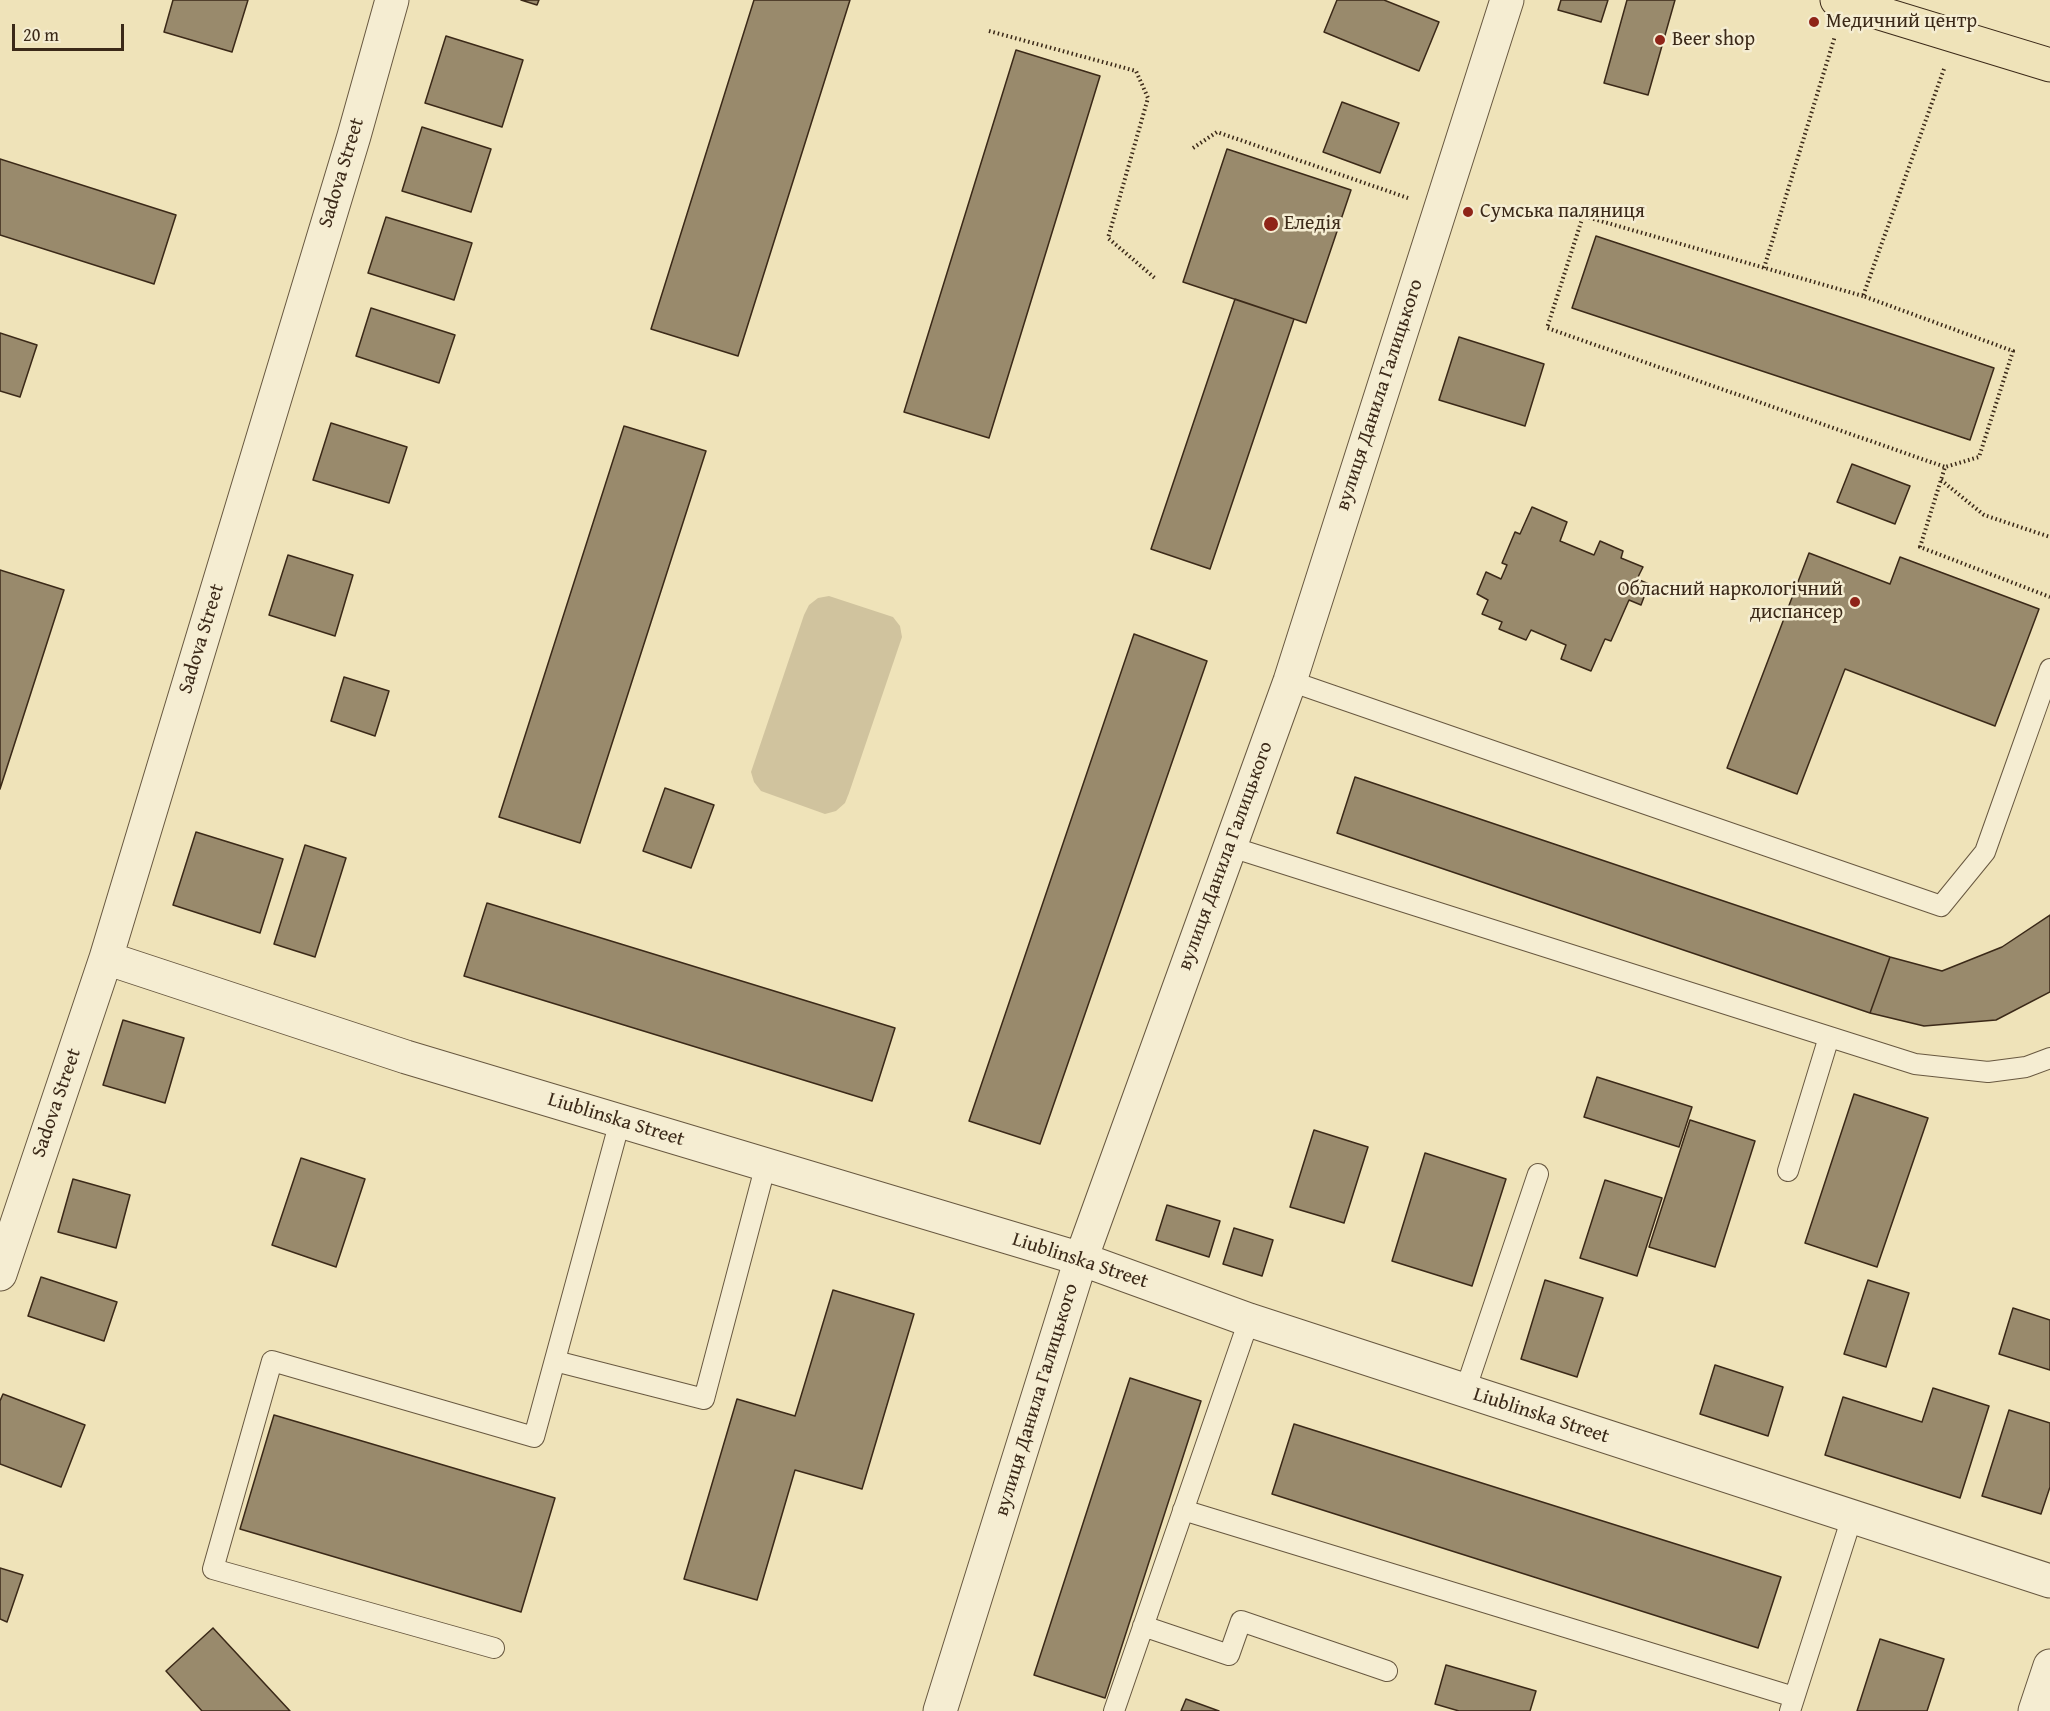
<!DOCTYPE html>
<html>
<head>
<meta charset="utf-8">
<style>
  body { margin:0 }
  #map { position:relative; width:2050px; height:1711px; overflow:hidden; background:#efe3b9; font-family:"Gentium Book Plus",serif }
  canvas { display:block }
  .scale { position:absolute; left:12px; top:24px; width:112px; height:27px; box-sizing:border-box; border:3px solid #3b2918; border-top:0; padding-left:8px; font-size:18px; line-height:21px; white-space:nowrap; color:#3b2918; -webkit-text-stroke:4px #f5edd2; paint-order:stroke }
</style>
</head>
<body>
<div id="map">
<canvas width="2050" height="1711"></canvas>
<div class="scale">20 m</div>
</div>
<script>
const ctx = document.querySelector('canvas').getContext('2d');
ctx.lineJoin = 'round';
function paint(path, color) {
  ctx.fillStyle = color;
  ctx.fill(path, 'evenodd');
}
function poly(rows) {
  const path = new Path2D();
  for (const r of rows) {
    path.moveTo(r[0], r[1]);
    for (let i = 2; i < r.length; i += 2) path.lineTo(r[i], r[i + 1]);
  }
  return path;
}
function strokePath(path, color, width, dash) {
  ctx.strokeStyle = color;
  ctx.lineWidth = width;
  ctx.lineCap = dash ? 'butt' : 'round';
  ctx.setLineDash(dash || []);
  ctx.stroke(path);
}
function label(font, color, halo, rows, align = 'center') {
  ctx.font = font + ' "Gentium Book Plus",serif';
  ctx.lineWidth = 5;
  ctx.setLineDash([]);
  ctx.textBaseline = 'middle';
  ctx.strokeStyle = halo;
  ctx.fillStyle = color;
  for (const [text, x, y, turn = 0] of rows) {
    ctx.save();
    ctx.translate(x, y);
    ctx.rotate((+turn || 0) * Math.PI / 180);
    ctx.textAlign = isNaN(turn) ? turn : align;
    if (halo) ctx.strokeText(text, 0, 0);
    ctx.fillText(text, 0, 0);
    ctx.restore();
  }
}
const green = poly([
  [829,596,893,617,900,626,902,637,849,793,845,803,836,811,825,814,761,791,754,782,751,772,804,615,809,605,818,598]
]);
const building = poly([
  [173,0,248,0,232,52,164,32,173,0],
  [521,0,539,0,537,5,521,0],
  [754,0,850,0,738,356,651,329,754,0],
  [1337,0,1384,0,1439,22,1419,71,1324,32,1337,0],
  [1561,0,1608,0,1601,22,1558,10,1561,0],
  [1627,0,1675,0,1648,95,1604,83,1627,0],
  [446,36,523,60,502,127,425,103,446,36],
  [1016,50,1100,76,989,438,904,412,1016,50],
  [1342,102,1399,123,1380,173,1323,152,1342,102],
  [422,127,491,149,471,212,402,191,422,127],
  [1227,149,1351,190,1306,323,1183,282,1227,149],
  [0,159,176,215,154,284,0,235,0,159],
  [386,217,472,243,454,300,368,273,386,217],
  [1596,236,1994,368,1970,440,1572,308,1596,236],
  [1235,299,1294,319,1210,569,1151,549,1235,299],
  [371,308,455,335,439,383,356,356,371,308],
  [0,333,37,345,20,397,0,391,0,333],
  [1459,337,1544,364,1525,426,1439,400,1459,337],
  [331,423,407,447,389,503,313,480,331,423],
  [624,426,706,451,580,843,499,817,624,426],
  [1852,464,1910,486,1895,524,1837,502,1852,464],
  [1532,507,1567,522,1560,541,1594,555,1600,541,1623,551,1621,558,1643,567,1637,579,1649,584,1641,605,1629,600,1611,641,1605,639,1591,671,1561,659,1566,645,1531,630,1526,640,1499,629,1502,622,1482,614,1488,600,1477,594,1486,572,1501,579,1507,565,1502,563,1515,532,1520,534,1532,507],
  [1809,553,1890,584,1900,557,2039,609,1995,726,1845,669,1797,794,1727,768,1809,553],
  [288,555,353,575,335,636,269,615,288,555],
  [0,570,64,590,0,789,0,570],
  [1134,634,1207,661,1040,1144,969,1121,1134,634],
  [344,677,389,691,375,736,331,721,344,677],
  [1355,777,1890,957,1870,1013,1337,833,1355,777],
  [665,788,714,805,691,868,643,851,665,788],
  [196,832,283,859,260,933,173,905,196,832],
  [305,845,346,858,315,957,274,944,305,845],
  [487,903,895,1028,872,1101,464,976,487,903],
  [2050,915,2050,992,1996,1020,1924,1026,1870,1013,1890,957,1942,971,2002,947,2050,915],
  [123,1020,184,1038,165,1103,103,1085,123,1020],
  [1597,1077,1692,1107,1679,1147,1584,1117,1597,1077],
  [1854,1094,1928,1118,1877,1267,1805,1243,1854,1094],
  [1690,1120,1755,1141,1715,1267,1649,1247,1690,1120],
  [1314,1130,1368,1147,1344,1223,1290,1207,1314,1130],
  [1425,1153,1506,1179,1472,1286,1392,1261,1425,1153],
  [301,1158,365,1179,336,1267,272,1245,301,1158],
  [73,1179,130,1195,116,1248,58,1232,73,1179],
  [1605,1180,1662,1198,1637,1276,1580,1258,1605,1180],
  [1167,1205,1220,1221,1209,1257,1156,1240,1167,1205],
  [1234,1228,1273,1240,1262,1276,1223,1264,1234,1228],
  [41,1277,117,1302,104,1341,28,1316,41,1277],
  [1545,1280,1603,1298,1577,1377,1521,1359,1545,1280],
  [1868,1280,1909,1293,1886,1367,1844,1354,1868,1280],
  [833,1290,914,1314,862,1489,795,1470,757,1600,684,1579,737,1399,795,1416,833,1290],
  [2013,1308,2050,1320,2050,1370,1999,1354,2013,1308],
  [1715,1365,1783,1387,1768,1436,1700,1414,1715,1365],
  [1130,1378,1201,1401,1105,1698,1034,1675,1130,1378],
  [1933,1388,1989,1406,1960,1498,1825,1455,1843,1397,1922,1422,1933,1388],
  [3,1394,85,1425,61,1487,0,1464,0,1401,3,1394],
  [2009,1410,2050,1423,2050,1487,2041,1514,1982,1496,2009,1410],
  [274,1415,555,1498,521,1612,240,1529,274,1415],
  [1294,1424,1781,1577,1758,1648,1272,1494,1294,1424],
  [0,1568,23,1575,7,1622,0,1619,0,1568],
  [213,1628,290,1711,202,1711,166,1671,213,1628],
  [1880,1639,1944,1659,1927,1711,1857,1711,1880,1639],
  [1446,1665,1536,1691,1530,1711,1459,1711,1435,1704,1446,1665],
  [1186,1699,1219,1711,1181,1711,1186,1699]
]);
const path = poly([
  [989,31,1136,71,1148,98,1108,238,1156,279],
  [1944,69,1863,296,2013,351,1979,457,1945,467,1920,547,2050,597],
  [1193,148,1217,132,1408,198],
  [1764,268,1835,36],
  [1863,296,1583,216,1547,328,1945,467],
  [1941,480,1984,515,2050,537]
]);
const lane = poly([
  [1290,681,1941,906,1985,852,2050,669],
  [1228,846,1915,1064,1988,1072,2026,1067,2050,1058],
  [1788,1171,1829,1037],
  [555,1361,704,1399,766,1164],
  [1465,1391,1538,1174],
  [1183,1510,1794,1697],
  [1143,1626,1229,1655,1241,1621,1387,1671],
  [494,1648,213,1569,272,1361,534,1437,620,1121],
  [1114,1711,1249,1320],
  [1790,1711,1852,1517]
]);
const street = poly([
  [106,958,406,1057,1081,1259,1249,1320,2050,1581],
  [0,1274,106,958,354,136,392,0],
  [940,1711,1081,1259,1290,681,1507,0],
  [2035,1711,2050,1666]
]);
const primary = poly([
  [1837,0,2050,65]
]);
const markers = [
  [1814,22,6,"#8f2418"],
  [1660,40,6,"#8f2418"],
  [1468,212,6,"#8f2418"],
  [1271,224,8,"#8f2418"],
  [1855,602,6,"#8f2418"]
];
const poiNames = [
  ["Медичний центр",1826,22],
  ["Beer shop",1672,40],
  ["Сумська паляниця",1480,212],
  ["Еледія",1284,224],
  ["Обласний наркологічний",1843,590,"right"],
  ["диспансер",1843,613,"right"]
];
const streetNames = [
  ["Sadova Street",342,173,-73],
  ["вулиця Данила Галицького",1380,395,-72],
  ["Sadova Street",202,639,-73],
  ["вулиця Данила Галицького",1226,856,-70],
  ["Sadova Street",57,1103,-71],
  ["Liublinska Street",616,1120,17],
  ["Liublinska Street",1080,1261,18],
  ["вулиця Данила Галицького",1037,1400,-73],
  ["Liublinska Street",1541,1416,18]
];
paint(green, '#d0c39e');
paint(building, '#998a6c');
strokePath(building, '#3b2918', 1.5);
strokePath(lane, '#685840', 22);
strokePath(street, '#685840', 35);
strokePath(primary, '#3b2918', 35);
strokePath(path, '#3b2918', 4, [1.5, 3]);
strokePath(lane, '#f5edd2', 20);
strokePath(street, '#f5edd2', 33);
strokePath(primary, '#efe3b9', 33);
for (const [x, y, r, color] of markers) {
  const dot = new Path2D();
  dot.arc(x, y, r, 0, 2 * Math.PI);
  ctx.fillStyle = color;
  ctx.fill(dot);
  strokePath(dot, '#f5edd2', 2);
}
label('20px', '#3b2918', '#f5edd2', poiNames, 'left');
label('20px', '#3b2918', '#f5edd2', streetNames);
</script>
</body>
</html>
